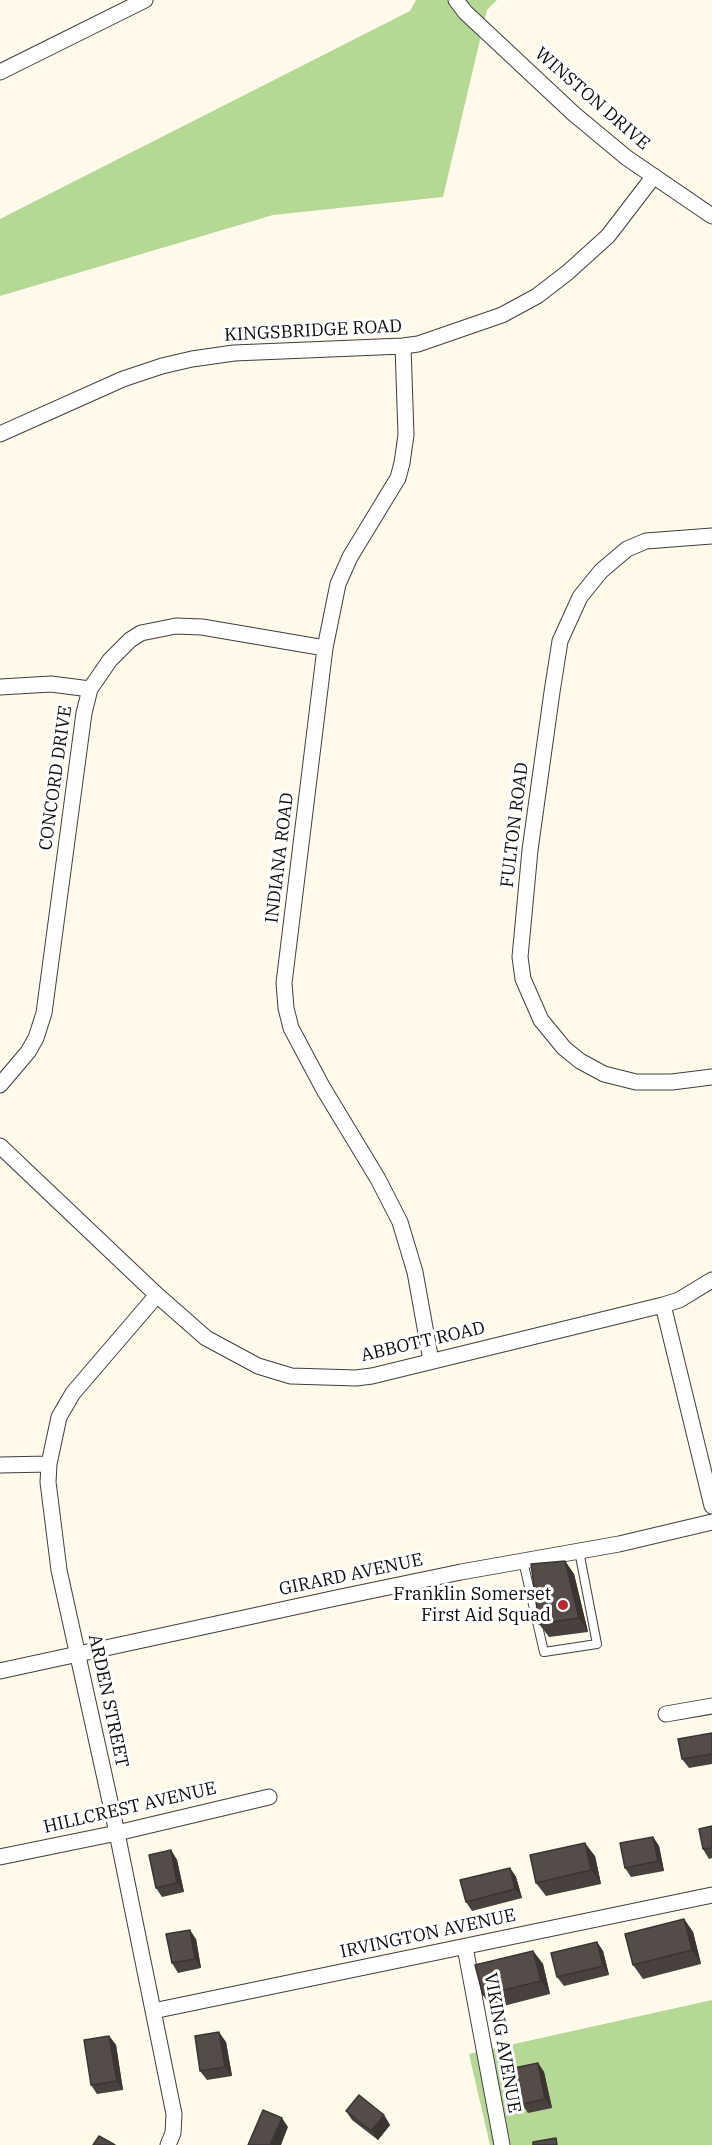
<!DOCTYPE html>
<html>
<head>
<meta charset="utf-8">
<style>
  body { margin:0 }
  canvas { display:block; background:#fffaea }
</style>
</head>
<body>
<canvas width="712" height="2145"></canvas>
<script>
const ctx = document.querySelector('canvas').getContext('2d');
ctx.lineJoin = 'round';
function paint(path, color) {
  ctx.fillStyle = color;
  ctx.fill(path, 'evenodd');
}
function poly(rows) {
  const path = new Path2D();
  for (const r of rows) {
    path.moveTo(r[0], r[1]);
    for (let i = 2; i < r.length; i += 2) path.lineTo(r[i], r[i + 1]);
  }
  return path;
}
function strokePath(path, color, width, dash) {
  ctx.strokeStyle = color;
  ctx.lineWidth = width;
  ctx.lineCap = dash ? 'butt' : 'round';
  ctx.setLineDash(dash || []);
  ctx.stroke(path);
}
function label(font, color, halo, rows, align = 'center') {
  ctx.font = font + ' "IBM Plex Serif",serif';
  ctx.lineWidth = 6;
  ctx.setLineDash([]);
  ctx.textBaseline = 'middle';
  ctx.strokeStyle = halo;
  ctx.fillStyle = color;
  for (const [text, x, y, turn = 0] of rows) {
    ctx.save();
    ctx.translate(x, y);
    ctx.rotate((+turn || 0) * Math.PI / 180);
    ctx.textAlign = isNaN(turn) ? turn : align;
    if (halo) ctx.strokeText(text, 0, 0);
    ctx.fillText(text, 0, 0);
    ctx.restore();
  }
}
const forest = poly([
  [416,0,497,0,487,10,443,197,273,215,0,296,0,219,410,11],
  [712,2000,712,2145,490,2145,469,2054]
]);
const lane = poly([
  [523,1561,544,1652,597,1644,579,1551]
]);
const street = poly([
  [456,0,465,12,574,114,627,158,712,216],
  [0,72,145,0],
  [403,346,406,435,402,463,398,478,350,557,338,584,325,648,284,983,286,1008,291,1028,323,1088,378,1179,400,1222,415,1272,431,1361],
  [0,434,123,379,162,366,192,359,234,353,403,346,418,344,502,315,537,296,567,273,608,236,654,176],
  [712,536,646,541,627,549,601,571,580,597,560,641,552,692,530,850,520,957,523,979,541,1020,564,1048,580,1061,604,1074,636,1082,672,1082,712,1077],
  [0,687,51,684,90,689],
  [0,1085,28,1052,36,1038,44,1013,84,713,90,689,110,660,130,640,141,633,176,626,202,627,325,648],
  [0,1146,157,1295,206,1338,258,1366,291,1376,356,1378,372,1376,663,1305,679,1300,712,1280],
  [157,1295,73,1393,59,1417,49,1464,48,1482,59,1570,117,1833,174,2114,173,2133,168,2145],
  [663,1305,712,1506],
  [0,1465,49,1464],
  [0,1671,336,1598,461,1572,619,1544,712,1522],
  [666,1714,712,1706],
  [0,1857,117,1833,269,1797],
  [465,1947,502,2145],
  [153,2011,712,1895]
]);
const wall = poly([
  [565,1561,574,1574,588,1632,549,1637,539,1624],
  [712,1733,712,1764,689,1768,682,1759],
  [712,1826,712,1858,709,1859,703,1849],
  [653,1837,659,1846,664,1871,631,1877,625,1868],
  [171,1850,177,1860,184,1892,162,1897,156,1888],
  [595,1856,601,1884,546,1896,536,1883],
  [510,1868,516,1877,522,1898,472,1911,466,1902],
  [684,1919,693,1932,701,1964,643,1979,633,1965],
  [196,1939,201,1968,178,1973,172,1963],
  [597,1942,603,1951,609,1975,564,1986,557,1977],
  [533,1951,543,1964,550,1994,492,2009,483,1995],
  [109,2036,116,2045,123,2090,97,2094,91,2085],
  [226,2042,232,2076,207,2080,200,2071],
  [538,2063,544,2072,552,2108,528,2113,522,2104],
  [346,2111,384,2115,390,2125,378,2140,352,2120]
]);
const shadedWall = poly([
  [565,1561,574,1574,588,1632,579,1618],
  [653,1837,659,1846,664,1871,658,1861],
  [585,1843,595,1856,601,1884,591,1870],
  [171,1850,177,1860,184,1892,177,1883],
  [510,1868,516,1877,522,1898,515,1889],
  [684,1919,693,1932,701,1964,692,1950],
  [190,1930,196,1939,201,1968,195,1959],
  [597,1942,603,1951,609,1975,603,1966],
  [533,1951,543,1964,550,1994,541,1981],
  [219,2032,226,2042,232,2076,225,2067],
  [109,2036,116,2045,123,2090,117,2081],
  [538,2063,544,2072,552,2108,545,2099],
  [384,2115,390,2125,378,2140,371,2131],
  [282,2118,288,2127,281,2145,270,2145]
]);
const building = poly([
  [565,1561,579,1618,539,1624,531,1564,565,1561],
  [712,1733,712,1754,682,1759,678,1739,712,1733],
  [712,1826,712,1848,703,1849,699,1829,712,1826],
  [653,1837,658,1861,625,1868,620,1843,653,1837],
  [585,1843,591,1870,536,1883,530,1855,585,1843],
  [171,1850,177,1883,156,1888,149,1855,171,1850],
  [510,1868,515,1889,466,1902,460,1880,510,1868],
  [684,1919,692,1950,633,1965,625,1934,684,1919],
  [190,1930,195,1959,172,1963,166,1934,190,1930],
  [597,1942,603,1966,557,1977,551,1953,597,1942],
  [533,1951,541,1981,483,1995,475,1965,533,1951],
  [219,2032,225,2067,200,2071,195,2036,219,2032],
  [109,2036,117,2081,91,2085,84,2040,109,2036],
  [538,2063,545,2099,522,2104,514,2068,538,2063],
  [359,2095,384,2115,371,2131,346,2111,359,2095],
  [263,2110,282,2118,270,2145,248,2145,263,2110],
  [99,2136,115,2145,93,2145,99,2136],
  [556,2138,557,2145,533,2145,533,2142,556,2138]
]);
const markers = [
  [563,1605,6,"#b82732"]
];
const streetNames = [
  ["WINSTON DRIVE",592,99,41],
  ["KINGSBRIDGE ROAD",313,331,-3],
  ["CONCORD DRIVE",56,778,-82],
  ["FULTON ROAD",515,825,-83],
  ["INDIANA ROAD",280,858,-83],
  ["ABBOTT ROAD",423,1342,-13],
  ["GIRARD AVENUE",351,1575,-12],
  ["ARDEN STREET",108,1701,78],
  ["HILLCREST AVENUE",130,1808,-13],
  ["IRVINGTON AVENUE",428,1934,-12],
  ["VIKING AVENUE",502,2043,80]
];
const poiNames = [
  ["Franklin Somerset",551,1595],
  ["First Aid Squad",551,1616]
];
paint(forest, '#b5d895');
strokePath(lane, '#3e3e3e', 10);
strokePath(street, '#3e3e3e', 17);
strokePath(lane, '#fff', 8);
strokePath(street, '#fff', 15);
paint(wall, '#48413e');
paint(shadedWall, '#3b3532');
paint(building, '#544c48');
strokePath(building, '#3b3532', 1.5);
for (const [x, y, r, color] of markers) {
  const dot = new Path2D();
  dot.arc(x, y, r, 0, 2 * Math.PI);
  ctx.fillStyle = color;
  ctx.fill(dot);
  strokePath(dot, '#fff', 2);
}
label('18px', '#0b0b0b', '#fff', streetNames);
label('18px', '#0b0b0b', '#fff', poiNames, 'right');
</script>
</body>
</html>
